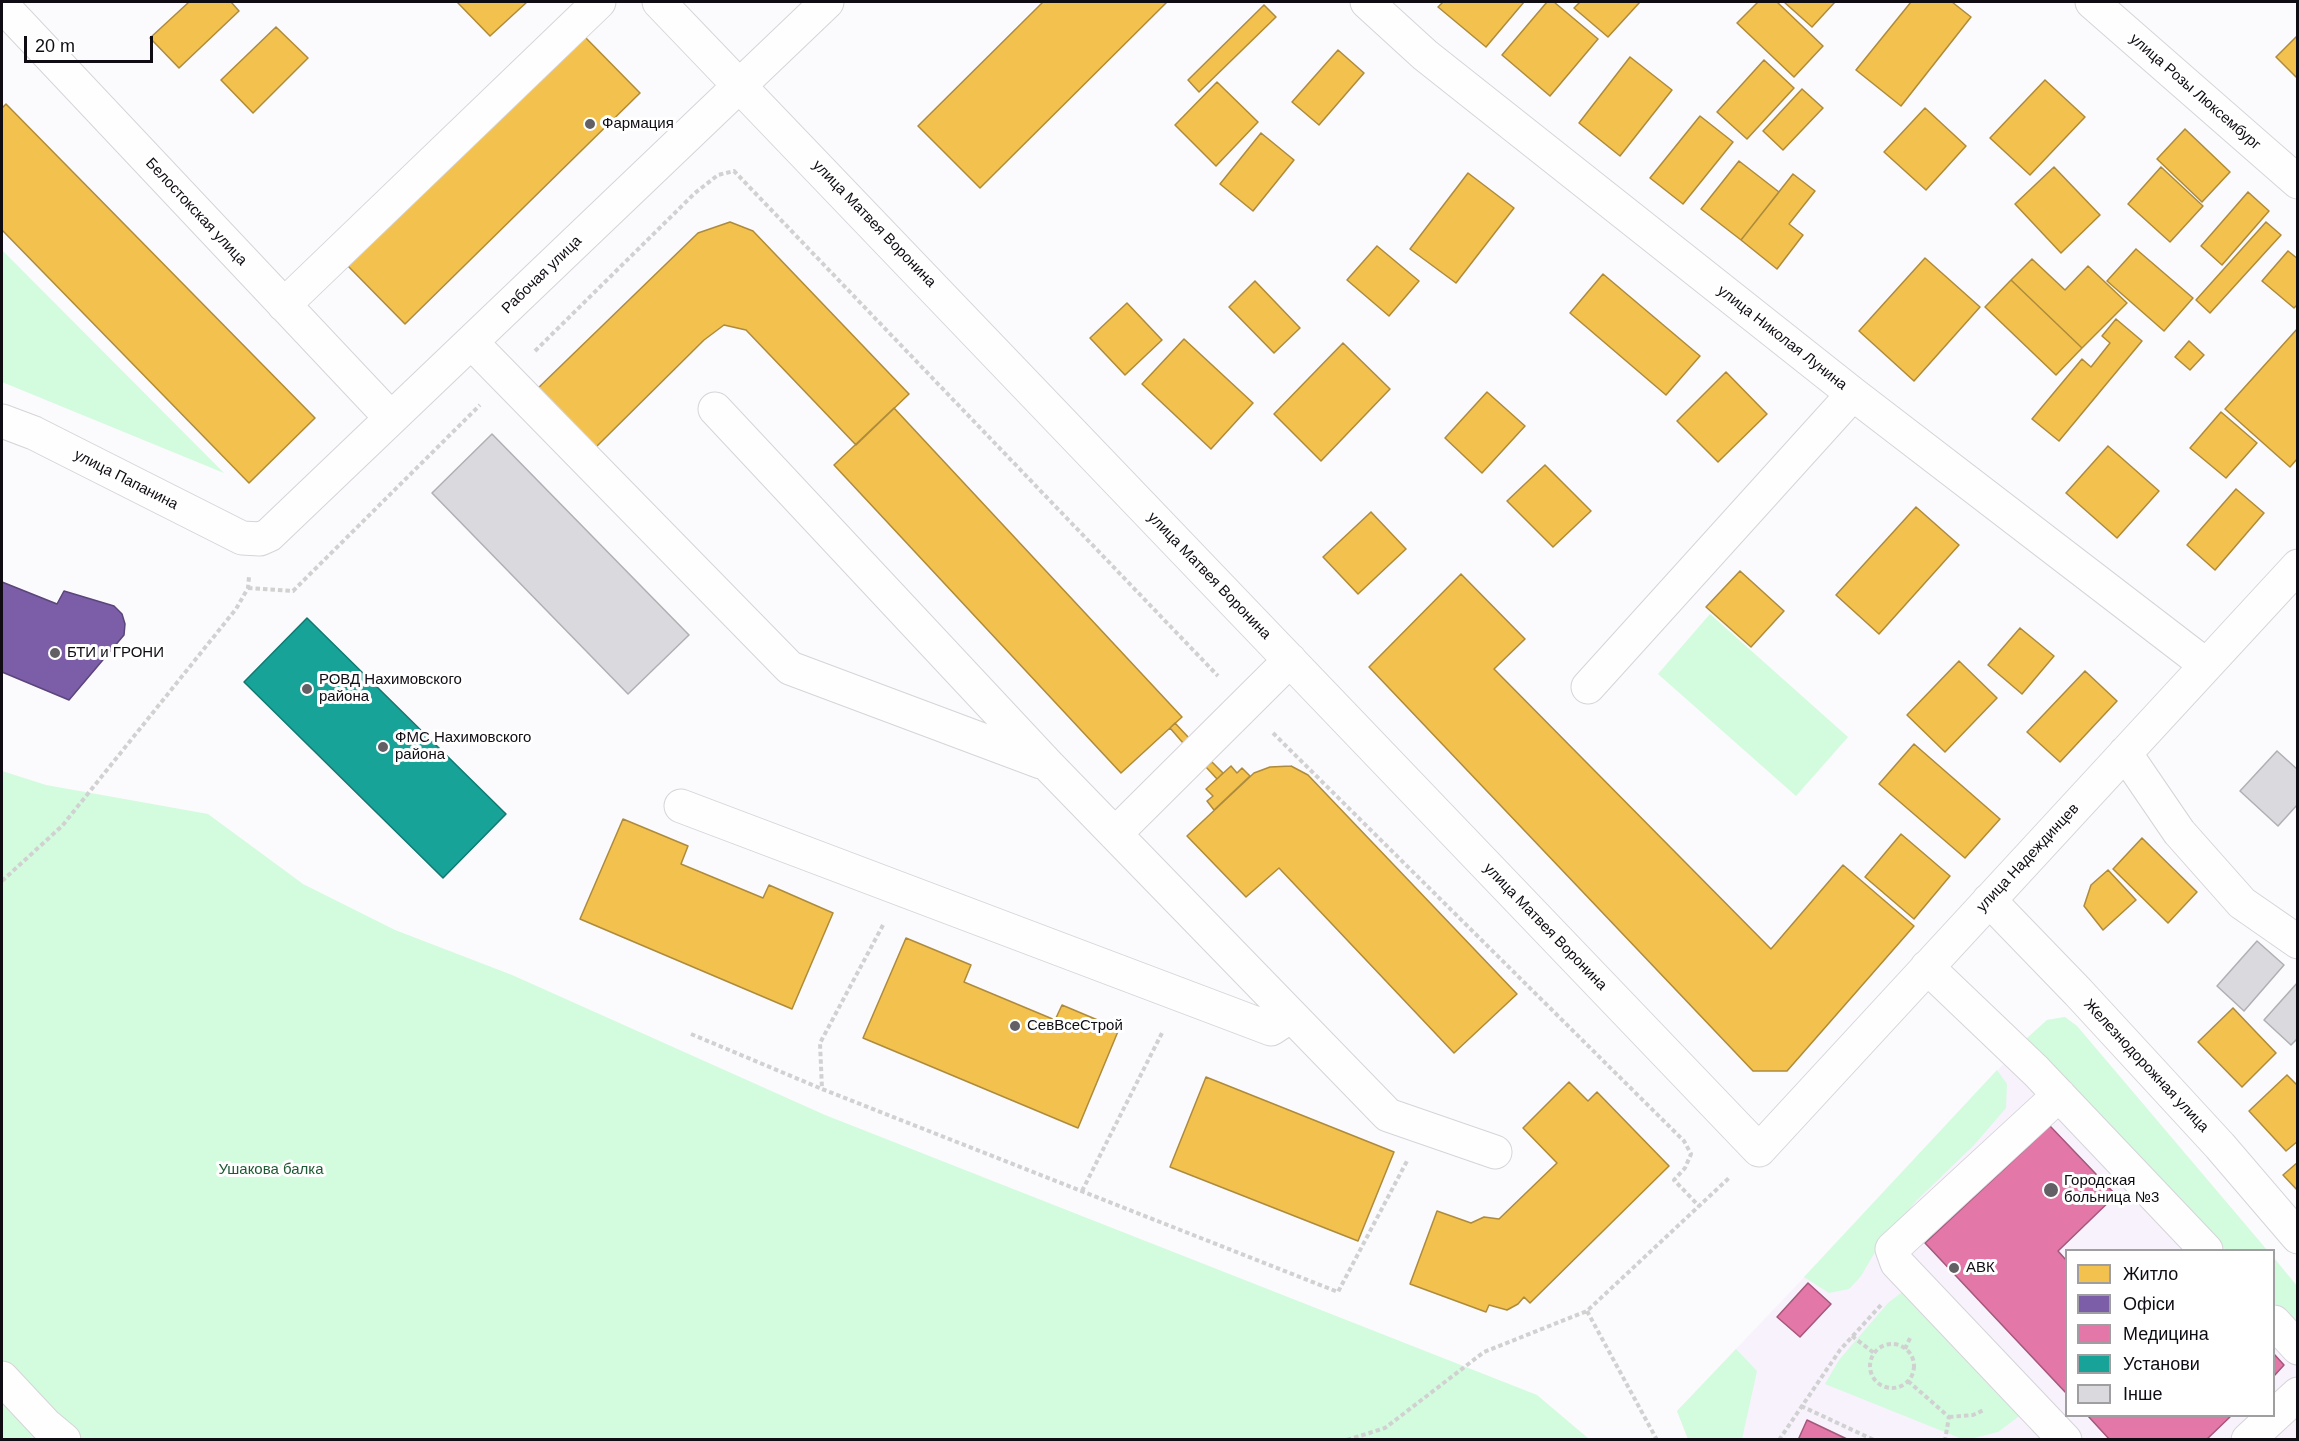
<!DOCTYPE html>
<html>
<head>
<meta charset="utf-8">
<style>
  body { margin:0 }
  #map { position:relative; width:2299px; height:1441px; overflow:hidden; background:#fbfafc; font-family:Arial,sans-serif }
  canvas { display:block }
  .frame { position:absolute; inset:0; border:3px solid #100c13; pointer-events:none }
  .legend { position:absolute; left:2065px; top:1249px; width:210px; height:168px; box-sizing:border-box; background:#fff; border:2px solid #9f9ea1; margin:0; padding:8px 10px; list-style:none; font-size:18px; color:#100c13 }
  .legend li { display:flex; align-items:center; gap:12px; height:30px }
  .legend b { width:30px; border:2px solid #9f9ea1 }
  .scale { position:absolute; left:24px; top:36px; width:129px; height:27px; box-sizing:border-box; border:3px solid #100c13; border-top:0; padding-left:8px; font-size:18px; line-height:21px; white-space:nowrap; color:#100c13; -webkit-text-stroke:4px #fff; paint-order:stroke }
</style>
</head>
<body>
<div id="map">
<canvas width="2299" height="1441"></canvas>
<div class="frame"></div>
<ul class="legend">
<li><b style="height:16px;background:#f2c14e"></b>Житло</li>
<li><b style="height:16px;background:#7b5ea7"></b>Офіси</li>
<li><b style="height:16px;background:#e377a8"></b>Медицина</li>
<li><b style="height:16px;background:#17a398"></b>Установи</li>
<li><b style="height:16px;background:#d9d9de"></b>Інше</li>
</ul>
<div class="scale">20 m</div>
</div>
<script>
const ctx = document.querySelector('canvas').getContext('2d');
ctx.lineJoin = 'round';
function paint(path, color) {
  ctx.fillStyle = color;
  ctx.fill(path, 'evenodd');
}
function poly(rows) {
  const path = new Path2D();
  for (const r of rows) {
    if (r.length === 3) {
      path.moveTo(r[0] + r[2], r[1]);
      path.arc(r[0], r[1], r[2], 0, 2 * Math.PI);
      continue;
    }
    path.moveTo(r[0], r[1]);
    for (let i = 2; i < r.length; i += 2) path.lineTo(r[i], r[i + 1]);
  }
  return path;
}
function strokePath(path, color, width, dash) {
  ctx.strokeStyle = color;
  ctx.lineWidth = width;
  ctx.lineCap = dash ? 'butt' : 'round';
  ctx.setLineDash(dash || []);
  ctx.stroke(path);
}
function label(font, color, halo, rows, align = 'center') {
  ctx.font = font + ' Arial,sans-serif';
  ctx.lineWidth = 6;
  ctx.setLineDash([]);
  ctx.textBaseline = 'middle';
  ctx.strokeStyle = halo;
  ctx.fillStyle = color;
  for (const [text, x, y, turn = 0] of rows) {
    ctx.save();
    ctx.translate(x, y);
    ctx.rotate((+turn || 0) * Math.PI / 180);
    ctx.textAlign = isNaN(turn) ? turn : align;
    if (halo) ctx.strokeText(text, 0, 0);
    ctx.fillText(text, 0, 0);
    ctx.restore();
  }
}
const built = poly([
  [2065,1017,2077,1026,2267,1250,2066,1250,2066,1416,2274,1416,2274,1258,2297,1286,2297,1439,1688,1440,1677,1411,1945,1129,2026,1039,2047,1020]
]);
const green = poly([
  [2,250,224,473,2,382],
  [1710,614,1848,737,1796,796,1658,674],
  [2,771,46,785,208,814,303,884,395,930,512,975,825,1115,1537,1395,1589,1439,2,1440],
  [2065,1017,2077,1026,2267,1250,2226,1250,2026,1039,2047,1020],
  [1997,1070,2007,1084,2006,1108,1974,1145,1917,1200,1878,1247,1861,1276,1849,1289,1829,1293,1804,1277],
  [2274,1258,2297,1286,2297,1329,2274,1302],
  [1905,1290,2022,1414,1998,1432,1970,1439,1962,1439,1825,1384,1839,1360,1888,1303],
  [1736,1349,1757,1371,1742,1439,1688,1439,1677,1411]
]);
const homes = poly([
  [189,2,231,2,239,11,179,68,150,38,189,2],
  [457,2,527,2,490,36,457,2],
  [1043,2,1167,2,980,188,918,126,1043,2],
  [1443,2,1524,2,1486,47,1438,7,1443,2],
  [1547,2,1554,2,1598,39,1550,96,1502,55,1547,2],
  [1580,2,1640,2,1608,37,1574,8,1580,2],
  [1758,2,1777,2,1823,46,1794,77,1737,23,1758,2],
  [1784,2,1835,2,1812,27,1784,2],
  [1911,2,1952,2,1971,17,1901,106,1856,70,1911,2],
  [1264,5,1276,17,1199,92,1188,80,1264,5],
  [276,27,308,58,253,113,221,80,276,27],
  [582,34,640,93,405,324,347,265,582,34],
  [2298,35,2298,79,2276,57,2298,35],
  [1338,50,1364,73,1319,125,1292,102,1338,50],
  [1630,57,1672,90,1620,156,1579,123,1630,57],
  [1764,60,1794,88,1747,139,1717,112,1764,60],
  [2045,80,2085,117,2030,175,1990,138,2045,80],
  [1217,82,1258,122,1216,166,1175,125,1217,82],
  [1802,89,1823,108,1783,150,1763,131,1802,89],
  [6,104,315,418,249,483,2,230,2,108,6,104],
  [1925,108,1966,146,1926,190,1884,152,1925,108],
  [1700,116,1733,142,1683,204,1650,178,1700,116],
  [2185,129,2230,172,2202,202,2157,159,2185,129],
  [1261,133,1294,160,1253,211,1220,184,1261,133],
  [1739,161,1779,192,1741,240,1701,209,1739,161],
  [2054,167,2100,215,2061,253,2015,204,2054,167],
  [2161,167,2203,206,2170,242,2128,204,2161,167],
  [1468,173,1514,208,1456,283,1410,249,1468,173],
  [1793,174,1815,191,1789,224,1803,235,1777,269,1741,240,1793,174],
  [2248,192,2269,211,2222,265,2201,246,2248,192],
  [730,222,753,231,909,394,856,445,746,330,724,325,704,340,593,450,535,391,698,233,730,222],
  [2266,222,2281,235,2210,313,2196,300,2266,222],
  [1377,246,1419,281,1389,316,1347,280,1377,246],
  [2136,249,2193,298,2164,331,2107,281,2136,249],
  [2288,251,2298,259,2298,304,2294,308,2262,281,2288,251],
  [1925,258,1980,307,1914,381,1859,331,1925,258],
  [2032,259,2065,290,2088,266,2127,303,2082,348,2011,280,2032,259],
  [1603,274,1700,356,1666,395,1570,313,1603,274],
  [2011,280,2082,348,2056,375,1985,307,2011,280],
  [1255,281,1300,328,1274,353,1229,307,1255,281],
  [1127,303,1162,340,1125,375,1090,338,1127,303],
  [2116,319,2142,341,2059,441,2032,419,2082,359,2091,367,2110,343,2102,336,2116,319],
  [2298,328,2298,458,2290,467,2225,409,2298,328],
  [1184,339,1253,403,1211,449,1142,384,1184,339],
  [2189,341,2204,355,2190,370,2175,357,2189,341],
  [1343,343,1390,389,1321,461,1274,414,1343,343],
  [1726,372,1767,414,1718,462,1677,421,1726,372],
  [1487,392,1525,426,1482,473,1445,438,1487,392],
  [894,408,1182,717,1121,773,834,465,894,408],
  [2221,412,2257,443,2226,478,2190,448,2221,412],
  [2108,446,2159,491,2117,538,2066,493,2108,446],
  [1545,465,1591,511,1553,547,1507,501,1545,465],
  [2236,489,2264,513,2215,570,2187,545,2236,489],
  [1916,507,1959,545,1879,634,1836,595,1916,507],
  [1371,512,1406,549,1358,594,1323,557,1371,512],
  [1740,571,1784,611,1751,647,1706,607,1740,571],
  [1461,574,1525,639,1494,669,1771,949,1843,865,1914,926,1787,1071,1753,1071,1369,667,1461,574],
  [2020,628,2054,656,2022,694,1988,665,2020,628],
  [1959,661,1997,698,1945,752,1907,715,1959,661],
  [2085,671,2117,701,2060,762,2027,732,2085,671],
  [1175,723,1189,738,1183,743,1170,728,1175,723],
  [1914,744,2000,819,1965,858,1879,784,1914,744],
  [1212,762,1223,773,1217,779,1206,767,1212,762],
  [1231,766,1237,773,1242,768,1250,776,1214,810,1207,801,1213,796,1206,789,1231,766],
  [1291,766,1308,775,1517,994,1454,1053,1279,868,1246,897,1187,836,1254,773,1270,767,1291,766],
  [623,819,688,846,681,864,763,898,769,885,833,913,792,1009,580,919,623,819],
  [1901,834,1950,876,1914,919,1865,877,1901,834],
  [2142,838,2197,892,2168,923,2113,869,2142,838],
  [2108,870,2136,900,2103,930,2084,906,2091,885,2108,870],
  [906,938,971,965,964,982,1055,1020,1062,1005,1119,1029,1078,1128,863,1038,906,938],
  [2233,1008,2276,1053,2242,1087,2198,1042,2233,1008],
  [2287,1075,2298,1086,2298,1141,2286,1151,2249,1111,2287,1075],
  [1206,1077,1394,1152,1358,1241,1170,1167,1206,1077],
  [1569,1082,1588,1101,1597,1092,1669,1166,1530,1303,1524,1297,1518,1304,1507,1310,1489,1305,1486,1312,1410,1284,1437,1211,1471,1223,1484,1217,1499,1219,1557,1163,1523,1128,1569,1082],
  [2298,1162,2298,1191,2283,1175,2298,1162]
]);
const offices = poly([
  [2,582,57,604,64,591,114,606,122,614,125,624,124,635,69,700,2,672,2,582]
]);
const health = poly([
  [2050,1126,2116,1195,2058,1251,2066,1260,2066,1393,1925,1243,2050,1126],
  [1808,1283,1831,1304,1800,1337,1777,1317,1808,1283],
  [2274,1354,2284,1365,2274,1376,2274,1354],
  [2088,1416,2231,1416,2206,1440,2110,1440,2088,1416],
  [1807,1420,1849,1440,1798,1440,1807,1420]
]);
const public = poly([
  [307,618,506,814,443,878,244,682,307,618]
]);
const building = poly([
  [492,434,689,635,628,694,432,493,492,434],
  [2277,751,2298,770,2298,804,2278,826,2240,791,2277,751],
  [2257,941,2284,965,2244,1011,2217,986,2257,941],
  [2298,982,2298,1038,2291,1045,2264,1020,2298,982]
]);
const path = poly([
  [535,351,695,193,718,175,734,171,1218,676],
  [248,588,293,591,480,405],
  [1273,733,1684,1141,1691,1154,1685,1168,1674,1180,1699,1206],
  [2,881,62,826,236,609,248,588,249,577],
  [883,925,820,1043,822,1089,1338,1292,1407,1161],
  [691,1034,822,1089],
  [1082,1191,1163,1031],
  [1587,1311,1657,1440],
  [1852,1336,1874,1353],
  [1892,1366,22],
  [1905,1349,1911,1336],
  [1908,1381,1949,1417,1945,1440],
  [1801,1406,1874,1440],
  [1949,1417,1973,1415,1984,1410],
  [1347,1440,1385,1428,1484,1352,1587,1311,1730,1177],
  [1779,1440,1840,1350,1881,1305]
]);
const minor = poly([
  [659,2,1759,1150,2298,566],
  [1367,2,1425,55,1853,394,2206,665],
  [2092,2,2298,182],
  [2,5,391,418],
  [284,305,599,2],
  [471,342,790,668,1041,762],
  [715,409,1048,765,1388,1115,1495,1152],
  [2,421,34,433,242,538,260,539,269,535,827,2],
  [1588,687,1853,394],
  [2125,753,2179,832,2242,903,2298,942],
  [681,806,1271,1029,1291,1016],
  [1115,834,1290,660],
  [1989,900,2078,992,2220,1146,2298,1237],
  [1927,967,2036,1071,2206,1250],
  [2059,1095,1892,1249,1897,1263,2065,1440],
  [2274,1322,2298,1348],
  [2,1378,46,1425,64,1440],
  [2248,1440,2298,1394]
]);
const markers = [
  [590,124,6,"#625f65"],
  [55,653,6,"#625f65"],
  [307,689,6,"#625f65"],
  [383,747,6,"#625f65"],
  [1015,1026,6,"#625f65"],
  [2051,1190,8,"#625f65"],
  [1954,1268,6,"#625f65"]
];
const streetNames = [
  ["улица Розы Люксембург",2195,92,41],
  ["Белостокская улица",196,212,47],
  ["улица Матвея Воронина",874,224,46],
  ["Рабочая улица",542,275,-44],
  ["улица Николая Лунина",1782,338,38],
  ["улица Папанина",126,480,27],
  ["улица Матвея Воронина",1209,576,46],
  ["улица Надеждинцев",2028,858,-47],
  ["улица Матвея Воронина",1545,927,46],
  ["Железнодорожная улица",2146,1066,47]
];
const poiNames = [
  ["Фармация",602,124],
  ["БТИ и ГРОНИ",67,653],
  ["РОВД Нахимовского",319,680],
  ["района",319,697],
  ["ФМС Нахимовского",395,738],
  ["района",395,755],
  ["СевВсеСтрой",1027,1026],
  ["Городская",2064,1181],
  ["больница №3",2064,1198],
  ["АВК",1966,1268]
];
const parkNames = [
  ["Ушакова балка",271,1170]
];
paint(built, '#f8f2fd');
paint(green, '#d3fbde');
paint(homes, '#f2c14e');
strokePath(homes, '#ae8b3c', 1.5);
paint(offices, '#7b5ea7');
strokePath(offices, '#5b457b', 1.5);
paint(health, '#e377a8');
strokePath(health, '#a4577b', 1.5);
paint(public, '#17a398');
strokePath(public, '#157670', 1.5);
paint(building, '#d9d9de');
strokePath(building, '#b0b0b4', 1.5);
strokePath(minor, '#d6d4d8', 35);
strokePath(path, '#d1d1d2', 4, [4.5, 3]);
strokePath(minor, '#fefeff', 33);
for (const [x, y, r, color] of markers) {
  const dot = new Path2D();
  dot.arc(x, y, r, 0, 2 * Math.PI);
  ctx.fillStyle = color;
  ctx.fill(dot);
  strokePath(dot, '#fff', 2);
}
label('15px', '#100c13', '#fff', streetNames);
label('15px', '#100c13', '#fff', poiNames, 'left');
label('15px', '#1d5933', '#fff', parkNames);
</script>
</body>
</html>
